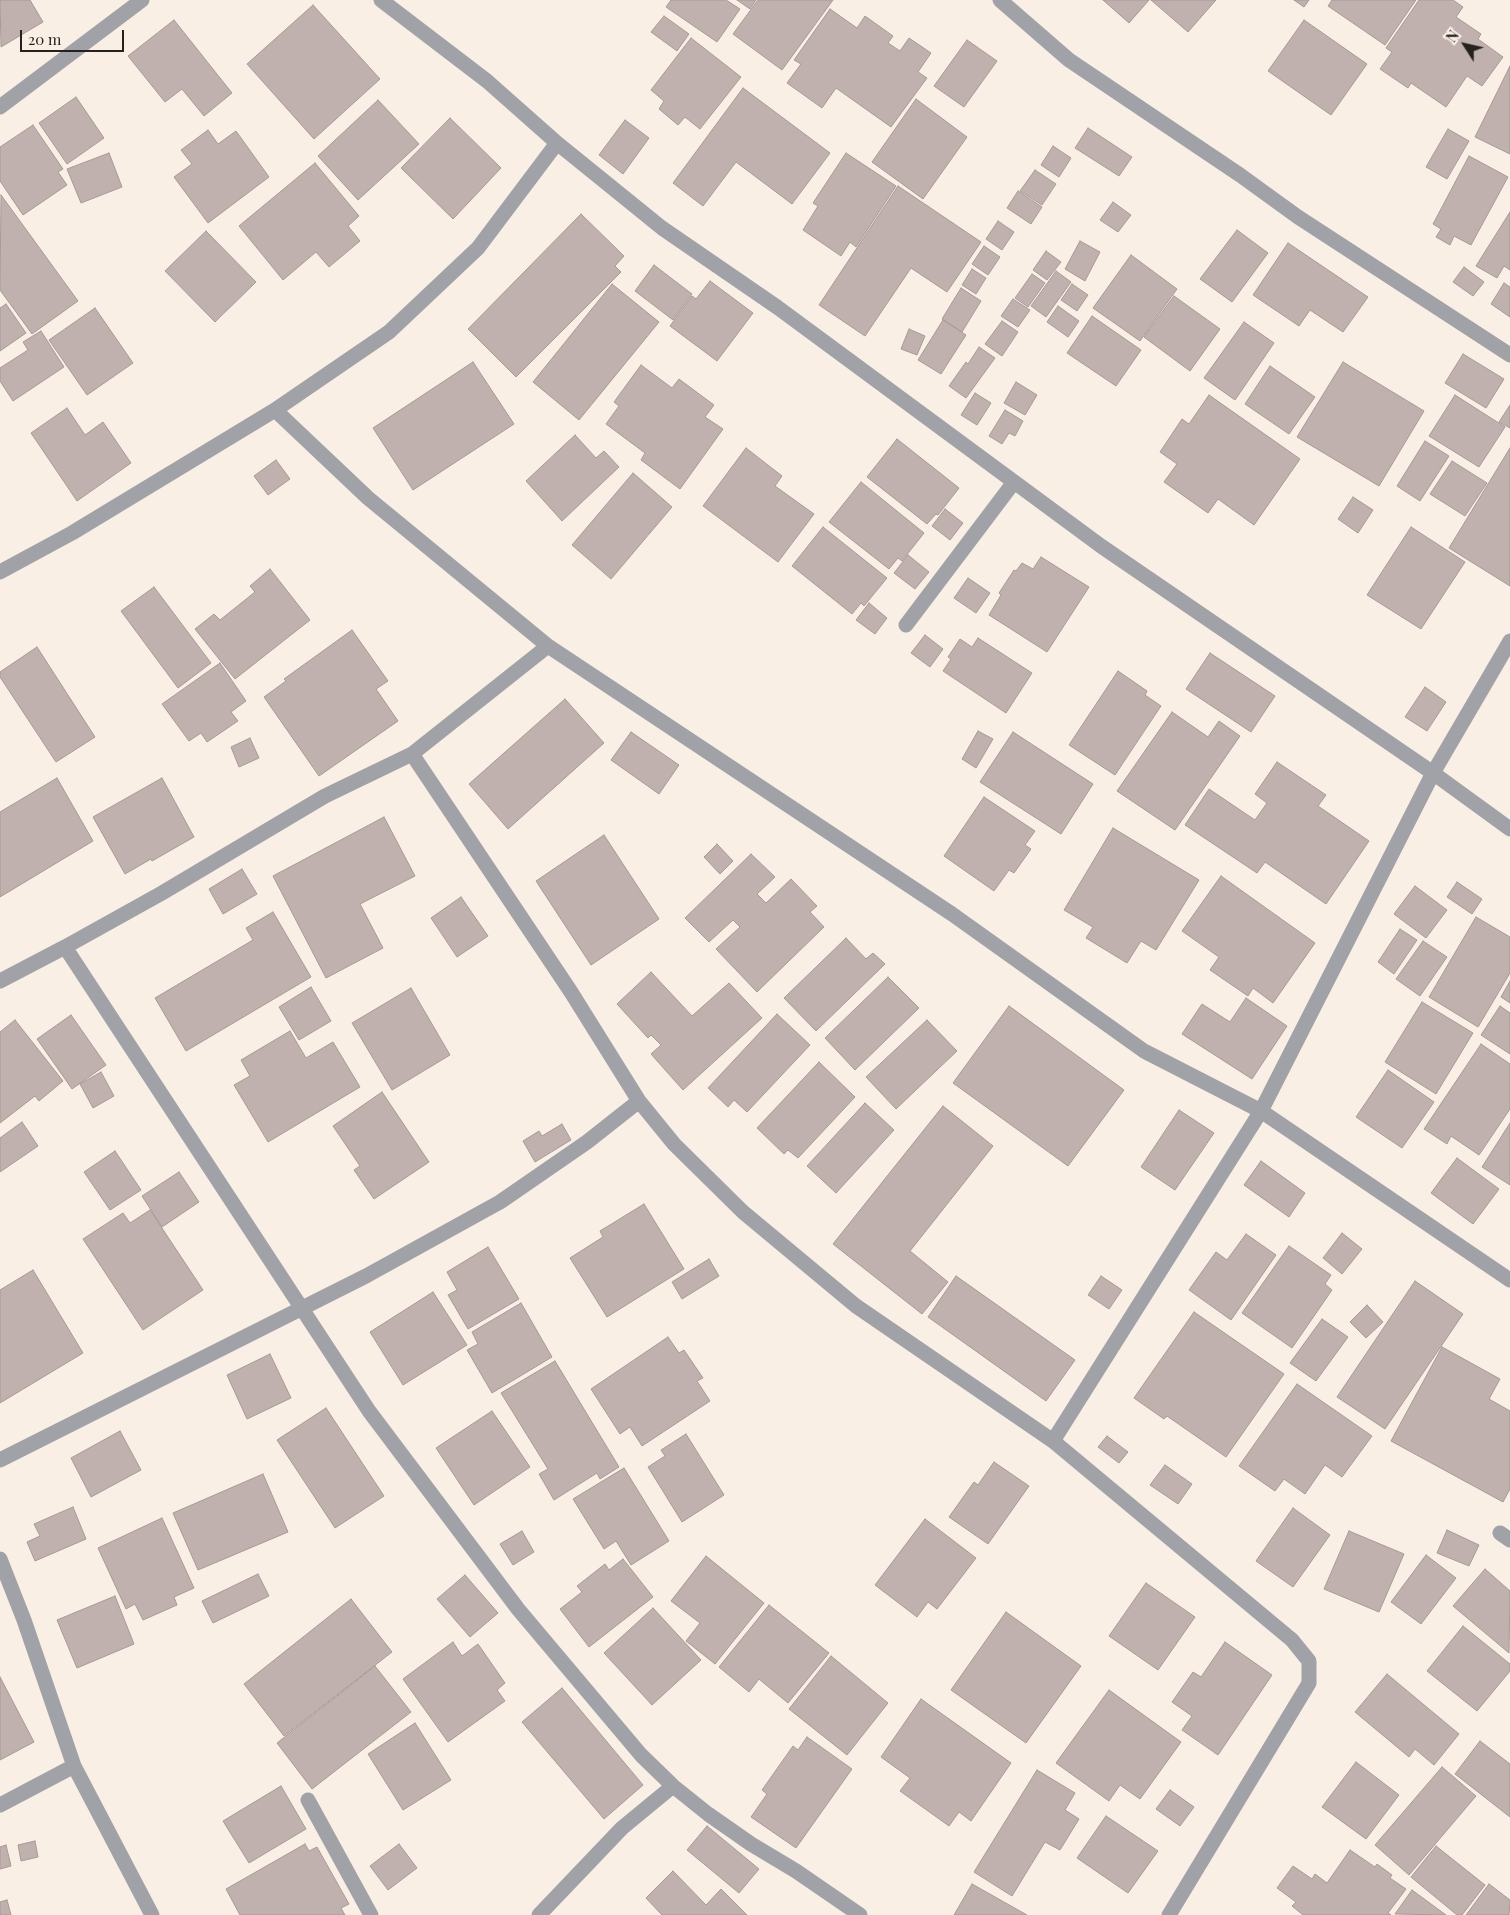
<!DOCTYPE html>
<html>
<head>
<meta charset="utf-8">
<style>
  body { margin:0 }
  #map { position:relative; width:1510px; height:1915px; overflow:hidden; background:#f9efe5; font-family:"Playfair Display",serif }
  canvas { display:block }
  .north { position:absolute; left:1440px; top:20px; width:50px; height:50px; -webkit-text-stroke:4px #f9efe5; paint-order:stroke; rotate:305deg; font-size:14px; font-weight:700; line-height:20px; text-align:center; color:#25211d }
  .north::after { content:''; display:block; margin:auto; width:18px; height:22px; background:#25211d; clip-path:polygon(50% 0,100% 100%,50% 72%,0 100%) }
  .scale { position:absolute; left:20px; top:30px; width:104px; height:22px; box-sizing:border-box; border:2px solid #25211d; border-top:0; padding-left:6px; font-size:15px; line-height:18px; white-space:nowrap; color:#25211d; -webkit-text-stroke:4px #f9efe5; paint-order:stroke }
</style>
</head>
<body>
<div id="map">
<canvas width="1510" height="1915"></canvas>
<div class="north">N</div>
<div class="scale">20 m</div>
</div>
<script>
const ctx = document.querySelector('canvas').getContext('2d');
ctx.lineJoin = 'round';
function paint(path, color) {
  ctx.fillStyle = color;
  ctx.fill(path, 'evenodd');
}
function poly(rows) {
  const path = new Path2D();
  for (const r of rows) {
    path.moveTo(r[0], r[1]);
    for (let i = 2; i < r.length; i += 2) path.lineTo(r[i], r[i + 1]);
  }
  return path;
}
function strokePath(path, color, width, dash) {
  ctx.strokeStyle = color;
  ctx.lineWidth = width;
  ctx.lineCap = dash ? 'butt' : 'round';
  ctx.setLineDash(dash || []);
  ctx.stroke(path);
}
const building = poly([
  [0,0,30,0,43,22,1,47,0,0],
  [671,0,726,0,740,9,717,42,666,7,671,0],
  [737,0,756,0,750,9,737,0],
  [758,0,833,0,782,70,733,34,758,0],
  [1103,0,1149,0,1129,23,1103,0],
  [1151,0,1216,0,1188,32,1151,0],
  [1294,0,1309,0,1304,7,1294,0],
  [1332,0,1416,0,1385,45,1328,6,1332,0],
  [1419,0,1453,0,1463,7,1456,17,1481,34,1478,39,1503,57,1482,86,1467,76,1446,107,1411,83,1408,88,1380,69,1392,52,1386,48,1419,0],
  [313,5,380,79,314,139,247,64,313,5],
  [830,9,857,28,865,16,893,36,888,43,900,51,909,38,931,53,918,72,927,78,891,127,836,88,822,108,787,83,801,64,794,60,830,9],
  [664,16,689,34,677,51,651,32,664,16],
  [174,20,232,93,204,116,182,89,165,102,128,56,174,20],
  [1304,20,1367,64,1331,115,1268,71,1304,20],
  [691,38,741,77,700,129,685,117,678,125,659,109,664,101,651,90,691,38],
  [967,40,997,61,964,107,934,86,967,40],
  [1510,66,1510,154,1475,137,1510,66],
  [743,88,830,153,792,204,736,162,703,206,673,183,743,88],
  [76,97,104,138,67,164,39,123,76,97],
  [916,99,967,137,923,199,872,162,916,99],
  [378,100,419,144,358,200,318,156,378,100],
  [450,118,501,168,453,219,401,168,450,118],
  [625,120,649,138,623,174,599,155,625,120],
  [33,125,63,169,58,172,67,185,23,215,0,181,0,147,33,125],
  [1088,128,1132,157,1119,176,1075,148,1088,128],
  [1448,129,1469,141,1447,179,1426,167,1448,129],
  [208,130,218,144,236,131,269,177,208,223,174,177,192,164,181,150,208,130],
  [1053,146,1071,158,1059,177,1041,165,1053,146],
  [109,153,122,187,81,203,67,169,109,153],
  [846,153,896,186,856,247,850,242,841,256,803,230,818,206,813,203,846,153],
  [1469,156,1508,177,1471,245,1454,236,1450,245,1436,237,1441,229,1433,224,1469,156],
  [315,163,359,216,348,226,360,241,329,267,316,252,283,280,239,226,315,163],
  [1035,170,1056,184,1042,205,1020,191,1035,170],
  [898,186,981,242,947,292,911,268,865,336,819,305,898,186],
  [1018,191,1042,207,1031,224,1007,208,1018,191],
  [1,195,78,301,32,334,0,290,1,195],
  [1113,202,1131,215,1118,232,1100,220,1113,202],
  [1510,212,1510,270,1504,266,1497,278,1476,266,1510,212],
  [581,214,624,256,615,266,621,272,516,377,468,329,581,214],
  [998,221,1014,232,1002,250,986,239,998,221],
  [1237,230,1268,253,1232,302,1200,279,1237,230],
  [206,231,256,282,215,322,165,271,206,231],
  [1080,241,1100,252,1085,281,1065,269,1080,241],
  [1288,243,1368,297,1343,332,1310,310,1299,326,1253,295,1288,243],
  [984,246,1000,257,988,275,972,264,984,246],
  [1046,251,1061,262,1047,280,1033,270,1046,251],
  [1131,255,1177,289,1140,341,1093,308,1131,255],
  [654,265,692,294,673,320,635,291,654,265],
  [1464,267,1484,282,1473,296,1453,282,1464,267],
  [972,269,986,278,976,294,962,285,972,269],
  [1056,271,1071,282,1046,317,1031,306,1056,271],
  [1032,274,1045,283,1028,307,1015,298,1032,274],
  [710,281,753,313,717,361,670,326,692,296,696,299,710,281],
  [1504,283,1510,287,1510,317,1491,304,1504,283],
  [612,284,659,322,579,420,533,382,612,284],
  [1072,284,1088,295,1077,311,1061,300,1072,284],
  [961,288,981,301,962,332,942,319,961,288],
  [1174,296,1220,329,1190,371,1144,337,1174,296],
  [1013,299,1030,310,1018,327,1001,316,1013,299],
  [6,304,26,333,0,351,0,308,6,304],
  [1058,306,1079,321,1068,337,1047,322,1058,306],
  [95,308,133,363,87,395,49,340,95,308],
  [1092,316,1141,350,1116,386,1067,353,1092,316],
  [943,320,966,335,941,374,918,360,943,320],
  [1002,321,1018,332,1002,356,985,344,1002,321],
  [1244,322,1274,343,1235,400,1204,378,1244,322],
  [909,329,925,336,917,355,901,349,909,329],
  [41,331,64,367,13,401,0,381,0,368,28,350,23,342,41,331],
  [979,347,995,358,966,398,949,386,966,362,968,364,979,347],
  [1463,354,1504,379,1486,408,1445,383,1463,354],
  [473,362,514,424,413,490,373,428,473,362],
  [1343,362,1424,411,1379,486,1297,437,1343,362],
  [641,365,672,388,679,379,714,405,705,417,723,429,680,489,641,460,645,453,606,424,619,406,614,402,641,365],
  [1270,366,1315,397,1289,434,1245,404,1270,366],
  [1016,382,1037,395,1025,415,1004,403,1016,382],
  [975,393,991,403,977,425,961,415,975,393],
  [1209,395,1300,459,1254,525,1218,499,1208,513,1164,482,1177,464,1160,452,1182,419,1189,424,1209,395],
  [1455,395,1505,427,1479,467,1429,436,1455,395],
  [1510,405,1510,428,1499,422,1510,405],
  [67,408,85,435,103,422,131,463,77,501,31,433,67,408],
  [1005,410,1023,421,1015,436,1009,433,1002,444,989,436,1005,410],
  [575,435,596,458,604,451,619,467,562,521,526,481,575,435],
  [897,439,959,488,938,515,936,514,927,524,867,477,897,439],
  [1425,441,1449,456,1420,501,1397,486,1425,441],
  [746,448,782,476,775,486,814,514,778,562,703,506,746,448],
  [1510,448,1510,586,1449,548,1510,448],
  [276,460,290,479,268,495,254,476,276,460],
  [1452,461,1487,483,1465,516,1430,494,1452,461],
  [633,473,672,507,611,579,572,545,633,473],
  [861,482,924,533,902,561,898,558,889,569,829,522,861,482],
  [1353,497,1373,510,1358,533,1338,519,1353,497],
  [945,509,963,523,950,540,932,526,945,509],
  [823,527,887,578,864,606,861,603,852,614,792,566,823,527],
  [1411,527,1465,562,1421,629,1367,595,1411,527],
  [908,555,929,572,915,589,894,573,908,555],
  [1041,557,1089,587,1047,652,989,615,1001,595,999,593,1014,570,1016,571,1022,563,1033,569,1041,557],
  [270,569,310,620,235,679,195,629,214,614,220,620,255,592,250,586,270,569],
  [968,578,990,593,976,613,954,598,968,578],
  [154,587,211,663,178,688,121,611,154,587],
  [869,603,887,618,875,634,856,620,869,603],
  [352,630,388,681,376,689,398,721,319,776,264,697,286,681,284,679,352,630],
  [925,635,943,649,930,667,911,653,925,635],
  [978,638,1032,673,1006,713,943,671,951,659,948,657,960,639,972,647,978,638],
  [37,647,95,737,56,762,0,677,0,672,37,647],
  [1210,653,1275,696,1251,732,1186,689,1210,653],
  [220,663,246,701,231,712,238,721,207,742,201,733,189,741,162,704,220,663],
  [1118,671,1147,691,1145,695,1161,706,1115,775,1069,745,1118,671],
  [1425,687,1446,702,1427,731,1405,717,1425,687],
  [565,699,604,743,508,829,469,784,565,699],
  [1172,712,1208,737,1219,721,1240,736,1175,830,1117,791,1172,712],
  [978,731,993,739,976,768,962,759,978,731],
  [631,732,679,765,659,794,611,760,631,732],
  [1013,732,1093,784,1061,834,980,782,1013,732],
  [250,738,259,758,239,767,231,747,250,738],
  [1277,762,1326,795,1318,806,1369,841,1326,904,1265,862,1257,873,1185,825,1209,789,1255,820,1267,803,1255,794,1277,762],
  [57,778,93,841,0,897,0,812,57,778],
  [162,778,194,837,152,861,151,859,125,874,93,817,162,778],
  [984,797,1035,831,1025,845,1031,849,1014,873,1009,870,994,891,944,856,984,797],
  [384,817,415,876,360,904,383,948,326,978,273,876,384,817],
  [1113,828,1199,880,1156,950,1141,941,1127,963,1086,938,1093,927,1064,910,1113,828],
  [604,835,659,919,591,965,536,881,604,835],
  [717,844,733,861,720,874,704,857,717,844],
  [751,854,775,877,757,894,766,903,791,879,817,906,810,912,824,927,757,992,716,949,740,927,733,920,709,942,685,918,751,854],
  [242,869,257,894,223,914,209,889,242,869],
  [1221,876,1315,943,1273,1003,1253,988,1248,996,1210,970,1219,957,1182,931,1221,876],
  [1457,882,1482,899,1472,914,1447,897,1457,882],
  [1415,886,1447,910,1426,938,1394,914,1415,886],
  [461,897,488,936,457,957,431,918,461,897],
  [273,912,311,977,186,1051,155,998,253,940,246,928,273,912],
  [1476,917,1510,937,1510,973,1478,1027,1429,997,1476,917],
  [1400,929,1417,940,1394,974,1378,962,1400,929],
  [846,938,866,959,873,953,885,964,816,1031,784,998,846,938],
  [1423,941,1447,957,1420,996,1396,979,1423,941],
  [651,972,692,1016,729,983,762,1018,683,1090,651,1054,661,1045,651,1035,648,1038,617,1004,651,972],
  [888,977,919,1008,855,1070,825,1038,888,977],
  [1510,981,1510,1003,1501,997,1510,981],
  [311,987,331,1021,299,1040,279,1007,311,987],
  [411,988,450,1055,392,1090,352,1023,411,988],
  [1246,998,1287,1026,1252,1079,1182,1034,1202,1004,1230,1022,1246,998],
  [1422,1002,1473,1033,1436,1094,1385,1062,1422,1002],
  [1009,1006,1124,1090,1068,1166,953,1083,1009,1006],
  [1500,1006,1510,1013,1510,1054,1481,1035,1500,1006],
  [777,1014,810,1045,747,1112,734,1100,728,1107,708,1088,777,1014],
  [71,1015,106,1065,72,1089,37,1039,71,1015],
  [15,1020,63,1081,39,1101,35,1096,0,1123,0,1032,15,1020],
  [927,1020,957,1051,896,1109,866,1077,927,1020],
  [290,1031,306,1058,333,1042,360,1087,268,1142,234,1085,250,1076,241,1060,290,1031],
  [1481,1044,1510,1064,1510,1109,1479,1155,1451,1136,1447,1144,1424,1129,1481,1044],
  [819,1062,855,1097,798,1158,788,1150,784,1154,757,1128,819,1062],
  [1388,1070,1434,1102,1402,1148,1356,1117,1388,1070],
  [101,1072,114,1096,93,1108,80,1084,101,1072],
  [382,1092,429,1162,374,1199,354,1170,360,1166,333,1126,382,1092],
  [865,1103,894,1130,836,1193,807,1166,865,1103],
  [943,1106,993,1146,910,1251,948,1282,922,1314,833,1244,943,1106],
  [1179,1110,1214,1133,1175,1190,1141,1167,1179,1110],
  [22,1122,38,1146,0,1172,0,1138,22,1122],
  [1510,1123,1510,1185,1482,1167,1510,1123],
  [562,1124,571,1140,535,1162,523,1141,539,1131,542,1136,562,1124],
  [115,1151,141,1190,110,1210,84,1172,115,1151],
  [1457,1158,1499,1189,1473,1224,1431,1193,1457,1158],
  [1261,1161,1305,1193,1289,1217,1244,1185,1261,1161],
  [179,1172,199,1202,162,1227,142,1196,179,1172],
  [644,1204,684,1269,607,1317,570,1258,603,1237,600,1231,644,1204],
  [150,1210,203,1290,143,1330,83,1239,123,1213,130,1223,150,1210],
  [1342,1233,1362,1249,1342,1274,1323,1258,1342,1233],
  [1246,1234,1276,1255,1231,1320,1189,1290,1216,1252,1227,1260,1246,1234],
  [1289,1246,1331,1275,1325,1284,1332,1290,1292,1348,1242,1313,1289,1246],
  [488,1247,519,1299,468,1329,448,1295,457,1290,447,1272,488,1247],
  [709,1259,719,1276,682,1299,672,1282,709,1259],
  [33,1270,83,1353,0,1403,0,1290,33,1270],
  [956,1276,1075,1360,1046,1401,928,1317,956,1276],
  [1101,1276,1122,1290,1109,1309,1088,1295,1101,1276],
  [1415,1281,1463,1314,1385,1429,1337,1397,1415,1281],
  [433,1292,467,1345,403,1385,370,1332,433,1292],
  [521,1303,552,1357,492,1393,467,1350,478,1344,472,1332,521,1303],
  [1367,1305,1383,1322,1366,1338,1350,1322,1367,1305],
  [1194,1312,1284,1374,1226,1457,1167,1416,1164,1419,1134,1398,1194,1312],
  [1322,1319,1348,1337,1316,1381,1290,1363,1322,1319],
  [668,1337,679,1353,684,1350,703,1378,697,1381,710,1401,642,1446,630,1427,620,1434,591,1389,668,1337],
  [1442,1347,1500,1379,1489,1399,1510,1411,1510,1489,1503,1502,1391,1441,1442,1347],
  [270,1354,291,1398,247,1419,227,1375,270,1354],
  [555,1361,619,1467,600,1479,597,1473,554,1500,539,1474,548,1469,501,1393,555,1361],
  [1297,1384,1372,1436,1342,1477,1325,1465,1305,1494,1284,1479,1275,1491,1239,1466,1297,1384],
  [326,1408,384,1496,335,1528,277,1440,326,1408],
  [492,1411,530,1467,474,1505,436,1448,492,1411],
  [120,1431,141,1470,91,1497,71,1458,120,1431],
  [686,1434,724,1495,682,1522,648,1467,665,1456,661,1450,686,1434],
  [1107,1436,1128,1452,1119,1463,1098,1447,1107,1436],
  [994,1462,1029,1486,988,1544,949,1517,974,1482,978,1485,994,1462],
  [1165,1465,1192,1484,1178,1504,1150,1485,1165,1465],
  [624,1468,669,1541,631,1565,616,1541,604,1549,573,1499,624,1468],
  [263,1474,288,1532,198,1570,173,1513,263,1474],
  [73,1507,86,1539,35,1561,27,1542,40,1536,34,1524,73,1507],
  [1293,1508,1330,1535,1293,1587,1256,1561,1293,1508],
  [162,1518,194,1588,174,1597,177,1605,143,1620,135,1604,126,1609,98,1548,162,1518],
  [925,1519,976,1558,937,1609,928,1602,917,1617,875,1585,925,1519],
  [1447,1530,1479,1545,1469,1566,1437,1553,1447,1530],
  [522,1531,534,1552,513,1565,500,1544,522,1531],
  [1349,1531,1404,1554,1379,1612,1324,1589,1349,1531],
  [1426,1555,1456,1578,1421,1624,1391,1602,1426,1555],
  [706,1556,764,1603,715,1664,686,1641,700,1623,671,1601,706,1556],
  [623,1559,653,1597,589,1647,560,1609,582,1592,577,1586,605,1564,609,1570,623,1559],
  [1485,1569,1510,1591,1509,1653,1453,1606,1485,1569],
  [258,1574,269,1596,213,1623,202,1601,258,1574],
  [465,1575,498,1613,470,1637,437,1599,465,1575],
  [1146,1583,1195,1617,1158,1670,1109,1636,1146,1583],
  [115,1596,134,1644,77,1668,57,1620,115,1596],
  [351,1599,392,1652,284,1736,244,1684,351,1599],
  [769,1605,829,1653,788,1703,759,1679,749,1692,719,1667,769,1605],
  [653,1608,701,1660,652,1705,604,1653,653,1608],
  [1006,1612,1081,1666,1026,1743,951,1690,1006,1612],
  [1463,1626,1510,1664,1510,1671,1477,1711,1427,1671,1463,1626],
  [453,1642,462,1656,478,1644,505,1683,497,1690,505,1701,448,1742,403,1679,453,1642],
  [1225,1642,1272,1675,1218,1755,1182,1730,1192,1716,1172,1702,1193,1672,1201,1677,1225,1642],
  [831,1656,888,1703,847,1755,789,1709,831,1656],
  [375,1666,411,1712,312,1789,277,1743,375,1666],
  [1387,1674,1459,1734,1434,1765,1415,1749,1409,1757,1355,1712,1387,1674],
  [0,1677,34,1742,0,1760,0,1677],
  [562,1688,643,1785,604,1819,522,1722,562,1688],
  [1109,1690,1181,1742,1140,1799,1120,1785,1109,1801,1056,1763,1109,1690],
  [921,1699,1011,1763,971,1821,959,1812,949,1826,900,1791,910,1778,881,1757,921,1699],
  [415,1723,451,1780,403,1810,368,1754,415,1723],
  [807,1737,852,1769,796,1848,751,1817,767,1794,762,1790,793,1746,798,1750,807,1737],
  [1480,1741,1510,1764,1510,1817,1455,1774,1480,1741],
  [1356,1762,1399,1795,1366,1839,1322,1807,1356,1762],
  [1442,1767,1476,1796,1409,1875,1375,1845,1442,1767],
  [1037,1770,1075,1793,1065,1810,1079,1819,1060,1850,1045,1842,1012,1896,974,1872,1037,1770],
  [281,1786,306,1829,249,1863,223,1821,281,1786],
  [1170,1790,1194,1807,1180,1826,1156,1809,1170,1790],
  [1106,1816,1158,1851,1128,1893,1077,1858,1106,1816],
  [707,1826,759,1869,739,1893,687,1850,707,1826],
  [35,1841,38,1857,21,1861,18,1845,35,1841],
  [305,1844,309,1851,317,1847,349,1904,341,1908,345,1915,240,1915,226,1889,305,1844],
  [399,1844,417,1868,388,1890,370,1866,399,1844],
  [6,1845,11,1866,0,1869,0,1847,6,1845],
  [1436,1846,1485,1885,1462,1915,1457,1915,1411,1877,1436,1846],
  [1350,1850,1375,1867,1377,1864,1392,1875,1390,1878,1406,1889,1388,1913,1391,1915,1303,1915,1292,1906,1296,1902,1277,1888,1293,1866,1312,1879,1315,1874,1327,1883,1350,1850],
  [673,1871,706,1905,721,1889,747,1915,662,1915,646,1898,673,1871],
  [972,1884,1027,1915,954,1915,972,1884],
  [1489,1884,1510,1900,1509,1915,1466,1915,1489,1884],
  [1412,1890,1446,1915,1395,1914,1412,1890],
  [7,1900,11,1915,0,1915,0,1902,7,1900]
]);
const minor = poly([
  [381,0,487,81,557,143,662,228,777,307,1101,546,1433,773,1510,829],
  [1000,0,1069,60,1240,175,1298,217,1510,355],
  [0,107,142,0],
  [275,410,368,498,548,646,952,914,1144,1051,1261,1111,1510,1280],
  [0,572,72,533,275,410,389,332,478,248,557,143],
  [906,625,1014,482],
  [412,754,571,992,639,1101,674,1144,743,1212,856,1306,1053,1441,1292,1640,1309,1661,1309,1683,1169,1915],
  [65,947,369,1411,518,1609,641,1755,673,1786,708,1814,751,1844,796,1871,860,1915],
  [0,981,65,947,162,893,325,796,412,754,548,646],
  [1053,1441,1261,1111,1433,773,1510,641],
  [0,1460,366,1276,500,1202,587,1142,639,1101],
  [1500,1533,1510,1540],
  [0,1559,24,1620,74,1766,152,1915],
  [308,1800,371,1915],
  [0,1805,74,1766],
  [539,1915,622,1828,673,1786]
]);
paint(building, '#c0b1af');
strokePath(building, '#a79997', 1);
strokePath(minor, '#a0a2a7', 15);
</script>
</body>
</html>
